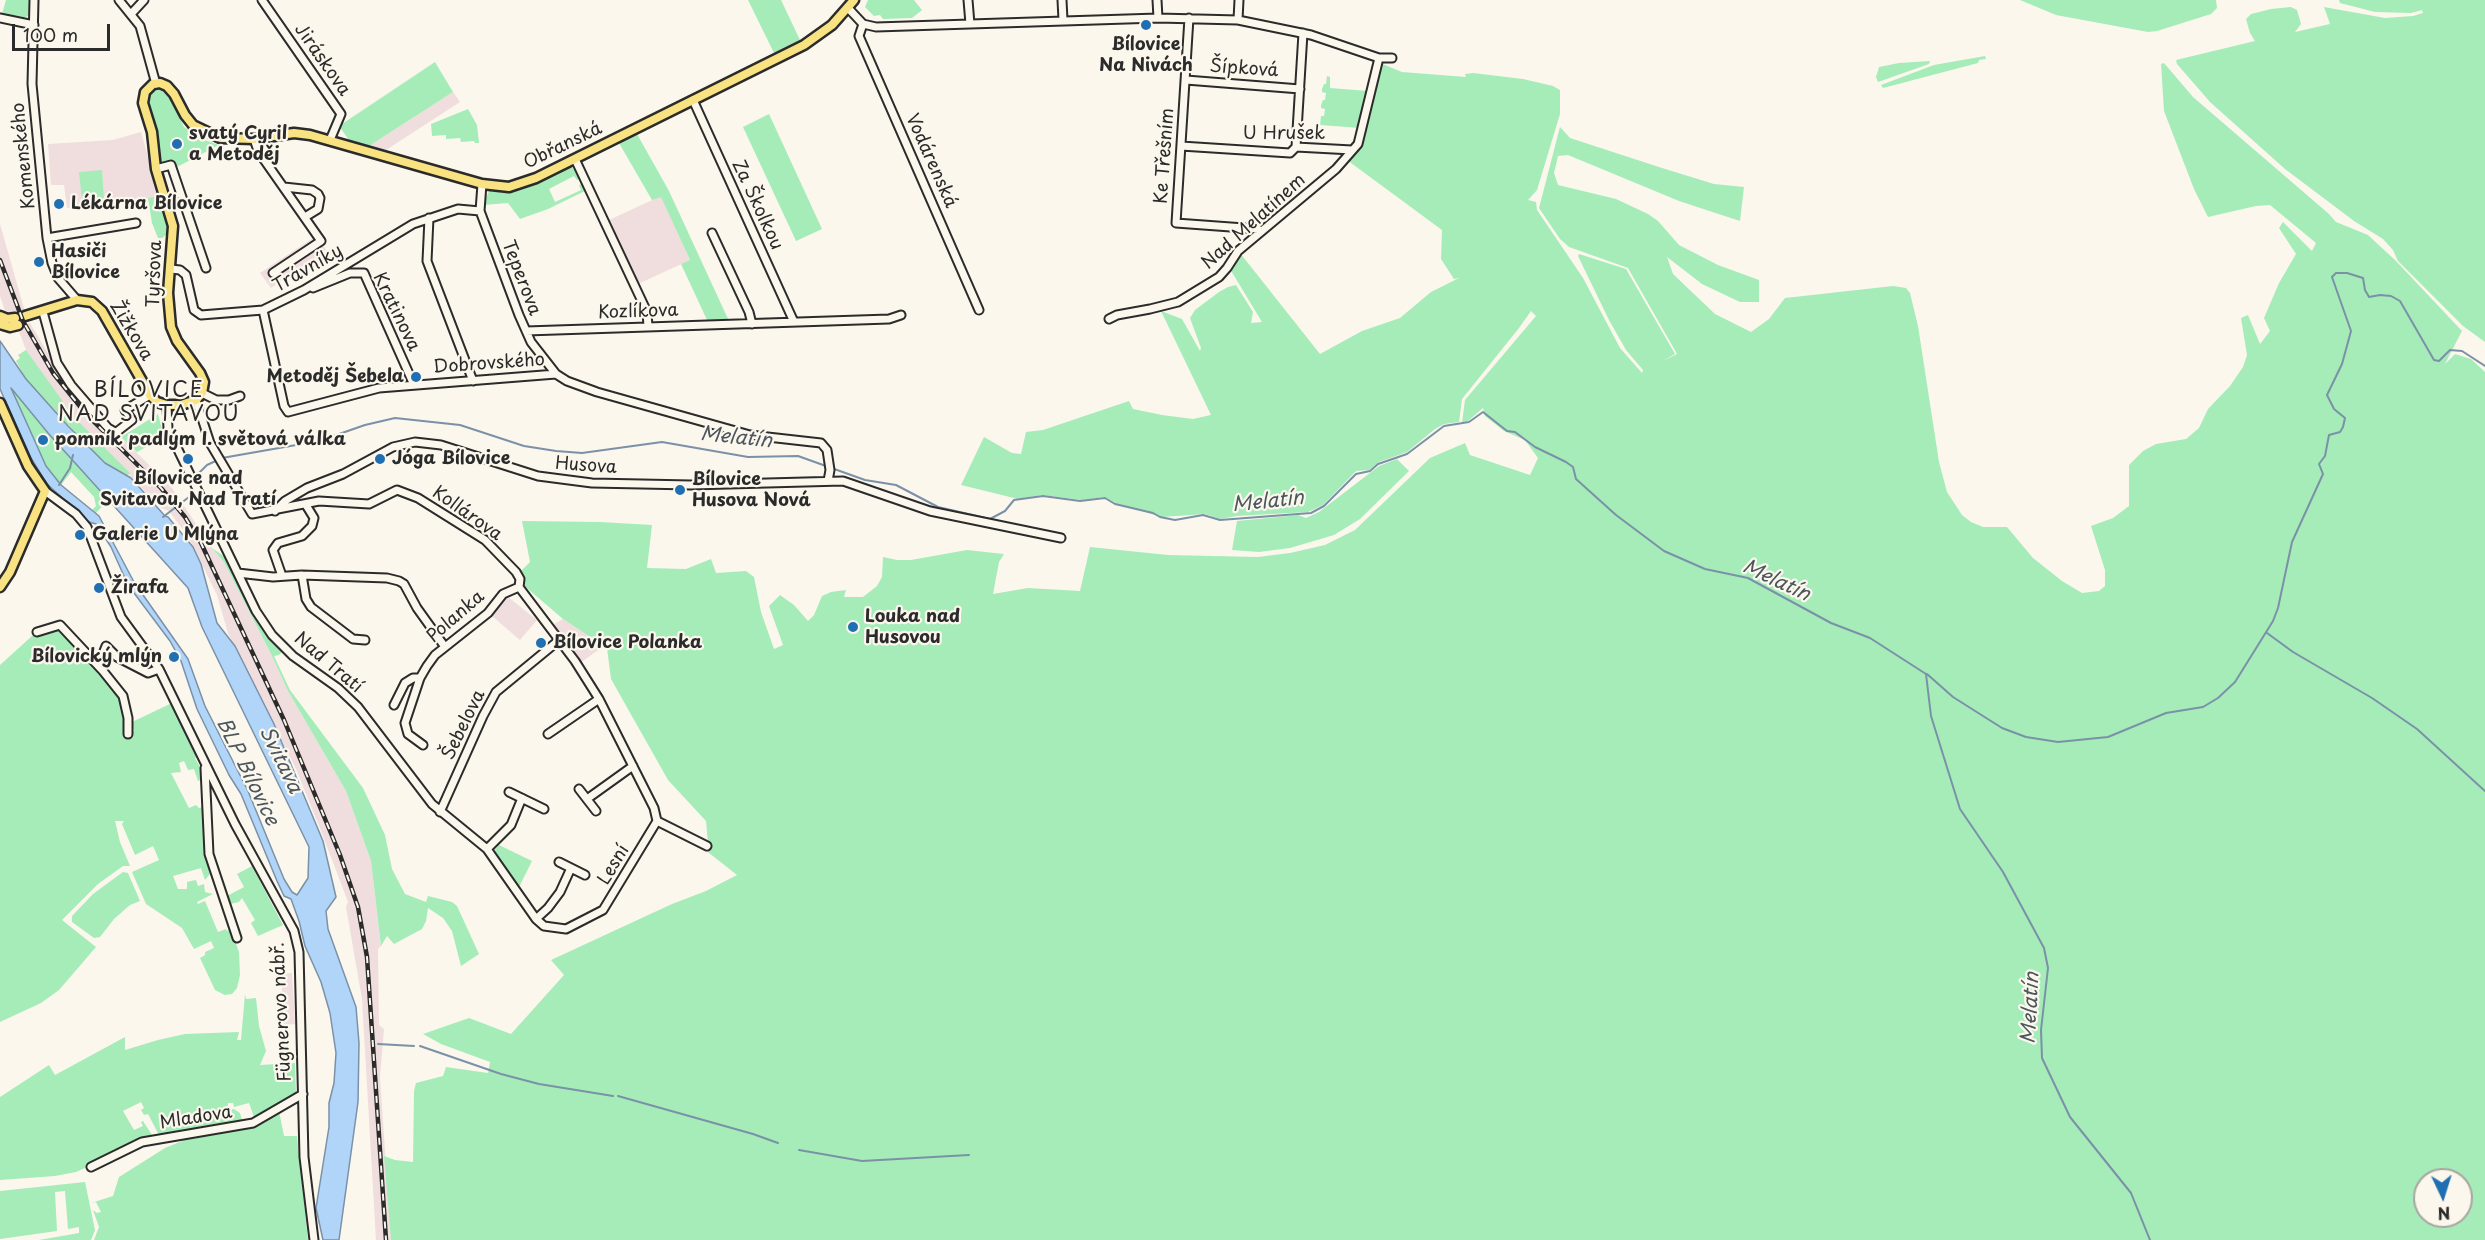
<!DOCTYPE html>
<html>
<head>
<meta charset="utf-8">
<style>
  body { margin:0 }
  #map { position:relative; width:2485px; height:1240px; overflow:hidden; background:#fbf7ec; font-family:"Playpen Sans",sans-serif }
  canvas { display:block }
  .north { position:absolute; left:2413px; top:1168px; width:60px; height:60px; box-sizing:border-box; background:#fbf7ec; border:2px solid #a8a59f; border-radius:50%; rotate:176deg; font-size:16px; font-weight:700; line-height:24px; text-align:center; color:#2b2b2b }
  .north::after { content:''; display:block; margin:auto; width:21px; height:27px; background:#1f6fb2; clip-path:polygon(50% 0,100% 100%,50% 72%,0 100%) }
  .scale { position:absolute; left:12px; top:24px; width:98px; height:27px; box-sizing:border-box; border:3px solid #2b2b2b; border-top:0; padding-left:8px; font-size:18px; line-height:21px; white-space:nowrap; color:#2b2b2b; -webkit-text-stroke:4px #fbf7ec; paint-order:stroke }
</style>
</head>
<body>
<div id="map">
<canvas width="2485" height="1240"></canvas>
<div class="north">N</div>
<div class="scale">100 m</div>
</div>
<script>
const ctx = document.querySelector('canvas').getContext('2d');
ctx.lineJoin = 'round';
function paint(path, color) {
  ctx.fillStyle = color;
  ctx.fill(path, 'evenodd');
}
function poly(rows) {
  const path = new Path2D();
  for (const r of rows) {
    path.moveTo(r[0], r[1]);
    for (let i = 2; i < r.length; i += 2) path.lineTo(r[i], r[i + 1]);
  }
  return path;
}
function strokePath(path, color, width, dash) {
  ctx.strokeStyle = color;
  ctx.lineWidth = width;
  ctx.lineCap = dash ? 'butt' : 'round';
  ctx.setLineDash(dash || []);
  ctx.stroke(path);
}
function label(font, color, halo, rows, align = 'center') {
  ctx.font = font + ' "Playpen Sans",sans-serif';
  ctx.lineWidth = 4.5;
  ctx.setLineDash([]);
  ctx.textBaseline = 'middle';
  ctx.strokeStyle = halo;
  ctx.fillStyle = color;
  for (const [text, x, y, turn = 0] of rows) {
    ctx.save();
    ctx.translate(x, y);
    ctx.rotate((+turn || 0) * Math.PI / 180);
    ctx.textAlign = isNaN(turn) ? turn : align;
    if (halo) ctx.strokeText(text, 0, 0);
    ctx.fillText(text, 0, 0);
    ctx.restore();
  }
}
const built = poly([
  [453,92,460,102,386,150,369,146],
  [141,132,159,196,116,204,67,208,64,185,51,185,48,144,113,140],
  [661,196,690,260,638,284,609,220],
  [0,224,25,312,7,317,0,296],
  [316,236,326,250,271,288,260,273],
  [30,323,58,370,115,437,121,437,172,488,212,548,224,562,272,656,288,691,346,791,371,861,381,946,378,949,379,1025,384,1029,380,1077,391,1240,376,1240,362,999,346,907,348,902,323,836,296,769,228,633,217,595,189,538,169,511,161,508,74,417,39,370,26,350,18,329],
  [508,597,537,620,520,640,492,616,495,609],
  [563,619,604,646,580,663,551,626],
  [292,973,295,1024,284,1025,281,974]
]);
const green = poly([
  [6,0,30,0,28,16,21,19,2,14],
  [748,0,781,0,800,40,774,53],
  [868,0,914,0,922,10,912,18,883,19,880,15,874,16,865,7],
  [2020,0,2216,0,2217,8,2211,14,2157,31,2148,32,2056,15],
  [2339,0,2485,0,2485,342,2463,326,2398,261,2393,250,2383,239,2354,221,2285,169,2210,102,2177,64,2176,60,2255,41,2250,33,2246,19,2251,14,2271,9,2291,7,2297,10,2301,24,2295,32,2330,24,2324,7,2385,18,2413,16,2423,13,2422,10,2411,13,2375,12,2340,3],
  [1985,56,1986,59,1979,60,1978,63,1883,88,1881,85,1934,65],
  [1930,61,1929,64,1878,82,1876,77,1879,67,1899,63],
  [435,62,453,92,369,146,349,140,339,126],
  [1380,63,1402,72,1466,77,1465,74,1473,73,1523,79,1553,86,1560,90,1560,114,1537,190,1528,200,1536,202,1537,210,1583,278,1620,348,1642,373,1643,370,1626,350,1609,320,1578,256,1579,254,1626,269,1675,354,1663,361,1677,354,1628,268,1569,247,1560,239,1539,208,1560,127,1570,138,1662,168,1714,184,1744,187,1740,221,1679,201,1568,155,1558,156,1554,173,1558,185,1616,199,1648,214,1658,221,1679,245,1718,265,1759,280,1759,302,1740,302,1702,284,1667,257,1673,274,1715,314,1751,332,1769,319,1785,298,1893,286,1906,288,1910,293,1918,326,1939,462,1947,492,1962,515,1971,522,1983,527,2007,527,2033,558,2062,581,2082,593,2099,591,2105,586,2105,570,2091,526,2113,518,2129,506,2129,465,2143,451,2156,444,2186,439,2199,428,2208,409,2230,386,2243,367,2247,355,2241,318,2248,315,2260,344,2270,331,2264,318,2279,283,2296,254,2279,228,2283,222,2312,251,2316,243,2270,205,2256,206,2208,217,2194,189,2164,111,2161,64,2164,63,2193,97,2329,214,2336,222,2368,235,2396,261,2462,331,2445,364,2455,354,2471,359,2485,372,2485,1240,391,1240,384,1156,395,1160,413,1162,414,1091,416,1083,443,1076,446,1067,488,1073,490,1062,441,1044,423,1034,469,1018,511,1034,564,975,551,960,672,904,706,891,737,875,704,849,708,844,706,821,668,780,611,679,607,648,563,619,521,583,521,571,530,562,522,521,600,522,652,525,647,568,686,569,711,559,716,573,746,571,754,577,761,612,774,649,783,645,769,606,780,595,794,605,808,621,814,615,822,596,831,592,846,590,844,597,863,597,877,586,882,577,883,557,897,560,911,560,967,550,1004,554,999,562,993,594,1028,588,1080,591,1090,547,1168,555,1258,557,1290,553,1325,545,1355,530,1430,458,1465,443,1470,455,1530,475,1538,458,1525,440,1504,431,1485,416,1483,408,1468,421,1462,423,1465,400,1536,316,1531,311,1519,328,1462,399,1459,422,1444,424,1435,429,1407,452,1379,462,1369,470,1356,471,1323,505,1308,512,1237,516,1220,519,1205,514,1162,517,1117,504,1105,497,1082,500,1042,495,1018,499,961,485,984,437,1012,453,1021,454,1026,432,1043,430,1129,401,1133,409,1162,415,1193,419,1211,415,1161,311,1182,319,1200,351,1201,348,1190,318,1195,310,1219,292,1228,287,1236,285,1253,312,1251,323,1262,322,1230,269,1240,253,1320,354,1362,331,1400,318,1431,292,1459,278,1454,279,1441,259,1442,230,1347,160,1360,144],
  [2425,1180,2461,1180,2461,1216,2425,1216],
  [1327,76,1330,77,1330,88,1368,91,1360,128,1320,125,1321,116,1324,116,1325,109,1321,108,1321,105,1323,100,1325,100,1326,93,1322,92,1322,89,1324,84,1326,84],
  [158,87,163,88,169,93,184,127,202,139,219,145,175,168,162,165,154,120,147,104,147,95,150,90],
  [468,109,477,125,479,143,475,143,474,141,461,142,460,138,446,139,446,135,432,136,431,124],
  [769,114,822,229,796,241,743,127],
  [637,134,669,191,729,321,708,322,681,264,690,260,661,197,652,200,619,143],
  [571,167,577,171,581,178,577,180,574,176,549,189,555,202,581,190,579,185,582,184,585,191,548,209,520,219,508,203,483,205,489,191,507,193,521,190],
  [102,170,104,200,82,201,79,172],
  [159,196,167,223,167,234,162,238,158,238,152,223,148,198],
  [26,350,74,417,130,473,127,476,114,469,95,454,26,379,16,361,20,358,18,355],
  [10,386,48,433,109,499,96,513,92,510,96,506,94,497,71,472,61,485,46,466],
  [158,414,164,437,137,452,121,437],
  [1397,459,1409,471,1360,519,1334,535,1290,548,1259,552,1232,550,1237,521,1298,515,1306,518,1319,512,1379,466],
  [212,548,225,557,247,600,280,647,282,652,279,655,274,656,290,690,363,788,385,835,392,869,405,894,426,902,428,896,452,902,457,906,479,954,461,966,452,931,443,918,428,908,426,921,422,929,394,944,387,936,381,946,371,861,346,791,288,691,272,656,224,562],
  [54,627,65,632,83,656,105,681,108,679,121,696,125,713,128,737,131,736,131,732,134,731,132,722,172,703,174,706,197,757,195,758,200,767,201,780,198,781,194,769,188,770,184,761,179,763,181,772,171,773,189,808,196,805,199,808,204,807,211,868,210,874,205,880,201,868,173,876,178,889,187,889,187,882,191,881,196,880,198,886,204,884,205,892,213,894,197,902,198,904,205,901,218,932,226,929,227,931,231,929,239,952,240,975,237,988,232,994,225,995,215,990,200,958,205,955,205,952,214,948,211,941,194,949,182,928,146,904,132,872,159,860,153,846,135,855,122,824,124,821,115,821,120,842,130,866,123,866,98,884,62,920,96,947,59,990,41,1003,0,1022,0,665,32,636],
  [499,845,532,861,519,887,495,854,495,850],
  [252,866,283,925,258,936,251,923,255,920,242,898,239,902,230,904,227,896,244,887,237,874],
  [123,872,128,873,140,901,130,905,114,919,100,937,94,938,72,922,72,916,93,894],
  [245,994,246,999,256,998,259,1026,266,1051,260,1065,295,1063,296,1093,293,1096,255,1120,249,1103,234,1107,233,1103,228,1103,228,1110,234,1109,240,1113,243,1123,160,1137,148,1114,144,1115,141,1110,144,1108,141,1102,123,1111,134,1130,143,1126,141,1122,143,1121,154,1138,76,1172,55,1176,0,1180,0,1097,49,1065,55,1075,125,1037,125,1050,158,1040,185,1034,239,1032,237,1040,241,1040],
  [279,1111,284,1136,297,1136,308,1240,94,1240,99,1227,93,1210,97,1213,101,1212,96,1202,91,1203,113,1196,119,1177,165,1148,192,1137,255,1126],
  [85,1182,95,1230,91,1240,39,1240,79,1233,79,1227,68,1229,65,1191,55,1192,57,1231,0,1239,0,1191]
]);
const water = poly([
  [0,341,26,379,68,426,105,463,131,478,165,516,168,517,193,547,201,564,217,623,235,646,274,724,323,841,336,897,326,911,328,929,356,1007,359,1043,358,1102,339,1240,323,1240,316,1208,329,1127,329,1103,334,1083,336,1053,330,1013,321,982,305,946,299,921,291,899,284,896,277,881,241,794,229,775,197,709,181,661,170,641,128,585,111,547,96,524,89,522,47,484,31,458,0,389,0,341],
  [11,388,48,433,188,588,202,627,309,847,308,878,297,895,292,892,284,879,248,791,205,706,188,659,134,582,99,516,61,485,46,466,11,388]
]);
const stream = poly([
  [199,473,207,465,222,458,319,441,365,425,395,418,460,425,524,446,556,451,582,453,662,442,748,457,798,456,865,480,896,485,938,507,990,519,1005,511,1014,500,1043,496,1080,501,1105,498,1115,504,1153,513,1160,517,1175,520,1203,515,1220,520,1311,513,1324,506,1356,474,1370,471,1378,464,1407,454,1444,426,1469,422,1483,412,1507,431,1515,432,1535,447,1566,462,1573,467,1576,479,1616,515,1664,551,1705,569,1748,578,1831,623,1870,638,1926,674,1931,716,1960,809,2003,872,2044,948,2048,968,2041,1030,2042,1058,2070,1117,2131,1193,2150,1240],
  [59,485,70,468,73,455],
  [163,517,189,497],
  [2267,633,2293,652,2372,698,2417,729,2485,791],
  [1927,674,1953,697,2002,728,2026,737,2058,742,2108,737,2166,713,2203,707,2218,698,2235,682,2273,621,2278,608,2292,542,2323,474,2319,464,2325,456,2329,435,2340,432,2343,427,2345,418,2334,409,2327,395,2342,364,2351,331,2332,277,2336,273,2347,273,2363,278,2365,290,2369,297,2380,295,2391,296,2400,301,2434,360,2439,361,2450,350,2462,351,2485,366],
  [378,1044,414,1046],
  [420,1046,501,1074,539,1084,613,1096],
  [618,1096,753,1134,778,1143],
  [799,1150,862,1161,969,1155]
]);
const majorTunnel = poly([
  [18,325,27,321]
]);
const minor = poly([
  [34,0,32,84,47,238,52,263,58,278,77,300],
  [119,0,140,26,156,84],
  [262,0,341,114,330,140],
  [968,0,970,24],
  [1062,0,1063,20],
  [1157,0,1158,18],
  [848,8,863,24,876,27,1158,18,1238,20,1311,35,1379,58,1392,58],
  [131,14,144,0],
  [0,18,34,25],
  [1189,18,1176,223,1258,229],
  [1238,20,1239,0],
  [863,24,859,36,979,310],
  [1186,80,1300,89],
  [693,100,794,322],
  [254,139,258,151,321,241,273,273],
  [1181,146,1290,153,1296,147,1352,150],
  [1296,147,1303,33],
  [575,159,647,312,648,327],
  [156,169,171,165,206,268],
  [482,184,480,211,519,315,531,342,556,374,567,381,597,392,750,435,821,443,827,450,830,470,828,481],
  [284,187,312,190,318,194,320,198,318,209,305,217],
  [429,218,427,261,473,381],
  [712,233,749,312,752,324],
  [47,238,136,223],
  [171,269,180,270,186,275,194,310,201,315,263,310,304,290,413,224,458,209,480,211],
  [313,288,350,273,364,273,414,385],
  [263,310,284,406,288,412,379,388,556,374],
  [43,312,57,363,71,385,108,428,115,432],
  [1109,319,1117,315,1150,309,1178,302,1219,277,1227,268,1238,251,1336,169,1358,144,1379,58],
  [526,331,889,319,901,315],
  [202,393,216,400,229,400,240,396],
  [196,400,210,443,252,514,319,501,369,504,397,490,418,498,485,540,516,572,520,579,519,587],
  [167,405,168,429,256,611,272,635,293,656,338,688,358,707,432,804,487,849,536,919,544,926,566,929,603,910,657,821,654,808,599,699,575,661,519,587],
  [114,434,132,420,125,410,150,395],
  [45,491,76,514,87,527,121,617,159,669,235,824,294,931,299,952,304,1157,314,1240],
  [275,511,285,501,307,488,343,474,393,447,415,442,441,445,538,476,592,483,691,485,843,481,930,511,1061,538],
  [238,573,273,577,302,575,306,599,311,607,353,639,365,640],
  [302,575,387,578,399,581,404,584,417,608,445,647],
  [282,576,273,550,278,543,302,536,312,526,314,518,306,505],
  [37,632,60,625,103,671],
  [394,705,405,683,413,678,420,678],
  [128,734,128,718,123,696,103,671,102,656,106,646,117,657,148,673,159,669],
  [548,734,599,699],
  [423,745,408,734,405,723,420,678,427,666,435,655,488,613,503,594,519,587],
  [205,768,209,854,237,938],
  [579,789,596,811],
  [509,792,544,809],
  [587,799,633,766],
  [440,812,483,716,496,692,558,641],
  [657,821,707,846],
  [487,849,511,825,522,798],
  [559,862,585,875],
  [536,919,548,908,560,892,571,868],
  [91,1167,142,1142,253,1123,303,1094]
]);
const major = poly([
  [0,316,7,319,15,318],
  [25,316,77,300,92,302,102,311,150,395,157,402,167,405,181,405,196,400,202,393,204,382,200,373,177,341,171,327,168,293,173,226,156,169,152,132,143,103,145,92,153,84,160,83,167,86,174,94,185,115,193,125,220,138,254,139,294,133,310,135,482,184,509,187,536,178,804,45,832,25,854,0],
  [0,324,10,327,18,325],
  [0,403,28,466,45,491,10,572,0,587]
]);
const rail = poly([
  [0,260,23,321,53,373,87,415,161,488,185,517,201,543,284,720,340,855,358,907,367,957,386,1240]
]);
const markers = [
  [1146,25,6,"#1f6fb2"],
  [177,144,6,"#1f6fb2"],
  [59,204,6,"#1f6fb2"],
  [39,262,6,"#1f6fb2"],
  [416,377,6,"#1f6fb2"],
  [43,440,6,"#1f6fb2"],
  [188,459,6,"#1f6fb2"],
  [380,459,6,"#1f6fb2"],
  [680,490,6,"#1f6fb2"],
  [80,535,6,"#1f6fb2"],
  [99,588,6,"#1f6fb2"],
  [853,627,6,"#1f6fb2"],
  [541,643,6,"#1f6fb2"],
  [174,657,6,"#1f6fb2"]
];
const poiNames = [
  ["Bílovice",1146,45,"center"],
  ["Na Nivách",1146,66,"center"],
  ["svatý Cyril",189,134],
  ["a Metoděj",189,155],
  ["Lékárna Bílovice",71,204],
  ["Hasiči",51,252],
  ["Bílovice",51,273],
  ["Metoděj Šebela",404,377,"right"],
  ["pomník padlým I. světová válka",55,440],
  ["Jóga Bílovice",392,459],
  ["Bílovice nad",188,479,"center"],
  ["Svitavou, Nad Tratí",188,500,"center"],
  ["Bílovice",692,480],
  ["Husova Nová",692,501],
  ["Galerie U Mlýna",92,535],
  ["Žirafa",111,588],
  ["Louka nad",865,617],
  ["Husovou",865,638],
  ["Bílovice Polanka",553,643],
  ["Bílovický mlýn",162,657,"right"]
];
const streetNames = [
  ["Jiráskova",322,60,55],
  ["Šípková",1244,69,4],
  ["U Hrušek",1284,134],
  ["Obřanská",563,146,-26],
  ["Komenského",24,156,-96],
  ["Ke Třešním",1165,156,-86],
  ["Vodárenská",931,161,66],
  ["Za Školkou",757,205,65],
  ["Nad Melatínem",1254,222,-42],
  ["Trávníky",308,269,-30],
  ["Tyršova",155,274,-88],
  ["Teperova",521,278,69],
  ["Kratinova",396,312,64],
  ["Kozlíkova",638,312,-2],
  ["Žižkova",131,331,59],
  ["Dobrovského",489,364,-4],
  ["Husova",586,466,4],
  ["Kollárova",467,514,35],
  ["Polanka",456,617,-41],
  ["Nad Tratí",328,663,40],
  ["Šebelova",464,725,-64],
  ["Lesní",614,865,-59],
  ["Fügnerovo nábř.",282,1012,-93],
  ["Mladova",196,1118,-9]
];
const waterNames = [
  ["Melatín",736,438,6],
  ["Melatín",1268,502,-6],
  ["Melatín",1776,581,25],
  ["Svitava",280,760,64],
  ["BLP Bílovice",247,772,64],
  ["Melatín",2031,1008,-87]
];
const quarterNames = [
  ["BÍLOVICE",149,391],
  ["NAD SVITAVOU",149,415]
];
paint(built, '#f0dddd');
paint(green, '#a5ecb9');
paint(water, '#b0d5f9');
strokePath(water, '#7b91a7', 1.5);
strokePath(stream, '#7b91a7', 2);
strokePath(majorTunnel, '#d1cec5', 8, [8, 4]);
strokePath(minor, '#2b2b2b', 11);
strokePath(major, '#2b2b2b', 13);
strokePath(minor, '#fbf7ec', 7);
strokePath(major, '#f8e281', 8);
strokePath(rail, '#2b2b2b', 4.5);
strokePath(rail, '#fbf7ec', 2, [7]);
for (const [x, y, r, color] of markers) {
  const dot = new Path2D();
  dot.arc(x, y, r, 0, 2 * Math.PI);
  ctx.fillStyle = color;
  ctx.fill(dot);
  strokePath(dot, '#fbf7ec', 2);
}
label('bold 18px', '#2b2b2b', '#fbf7ec', poiNames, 'left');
label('18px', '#2b2b2b', '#fbf7ec', streetNames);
label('italic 20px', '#4c565e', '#fbf7ec', waterNames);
ctx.letterSpacing = '1.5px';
label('21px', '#2b2b2b', '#fbf7ec', quarterNames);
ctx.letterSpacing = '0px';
</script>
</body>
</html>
